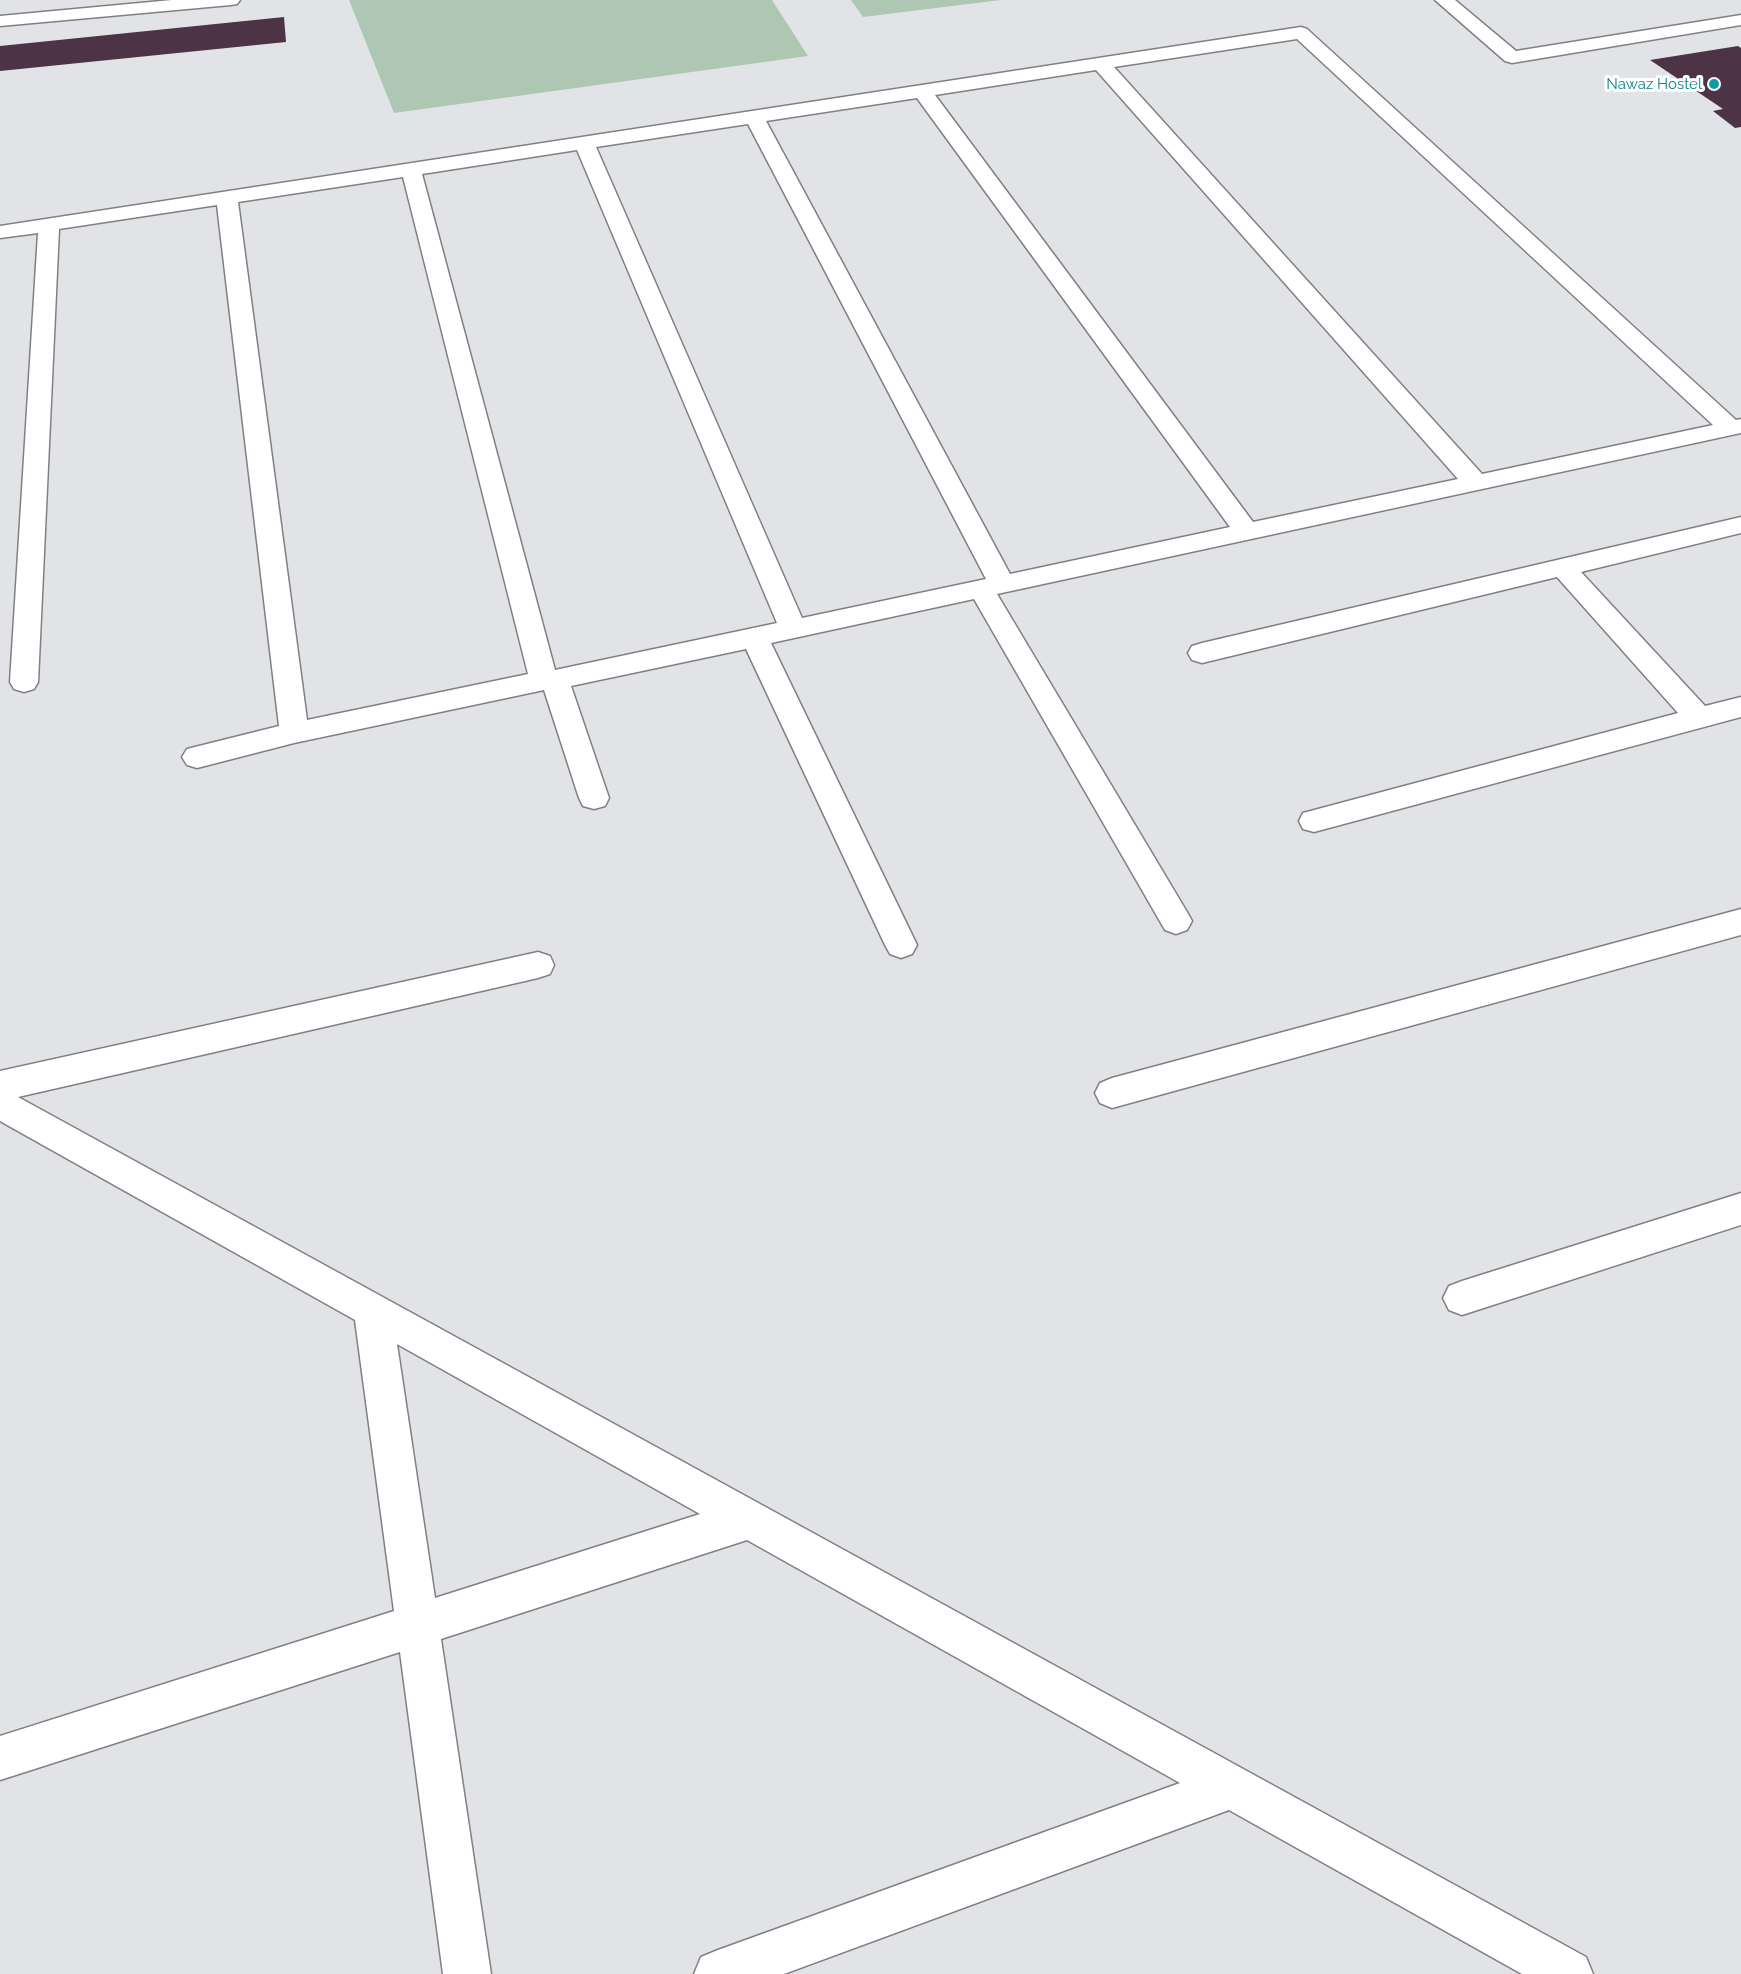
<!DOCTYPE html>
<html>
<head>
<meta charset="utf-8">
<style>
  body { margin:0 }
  canvas { display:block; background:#e2e3e7 }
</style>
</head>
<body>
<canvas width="1741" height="1974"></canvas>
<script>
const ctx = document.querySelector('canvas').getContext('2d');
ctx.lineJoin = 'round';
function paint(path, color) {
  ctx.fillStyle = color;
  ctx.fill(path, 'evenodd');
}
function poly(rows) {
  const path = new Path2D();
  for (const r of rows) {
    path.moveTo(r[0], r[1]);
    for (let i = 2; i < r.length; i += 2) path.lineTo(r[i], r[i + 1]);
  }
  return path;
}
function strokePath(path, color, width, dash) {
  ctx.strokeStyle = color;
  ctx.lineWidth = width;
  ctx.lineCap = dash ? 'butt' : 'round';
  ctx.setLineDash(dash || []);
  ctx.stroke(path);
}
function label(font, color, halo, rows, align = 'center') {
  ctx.font = font + ' Raleway,sans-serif';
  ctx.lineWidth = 6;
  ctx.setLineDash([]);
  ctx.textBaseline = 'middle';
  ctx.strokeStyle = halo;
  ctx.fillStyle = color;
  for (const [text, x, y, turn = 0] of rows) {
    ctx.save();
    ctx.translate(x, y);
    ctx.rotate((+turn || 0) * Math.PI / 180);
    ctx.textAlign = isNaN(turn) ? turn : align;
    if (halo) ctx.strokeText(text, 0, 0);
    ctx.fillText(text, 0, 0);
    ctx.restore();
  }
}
const green = poly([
  [349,0,772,0,808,56,394,113],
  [851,0,1001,0,863,17]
]);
const building = poly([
  [284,17,286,42,0,71,0,46],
  [1738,46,1741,48,1741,127,1735,128,1713,111,1723,109,1650,60]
]);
const minor = poly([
  [172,0,240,0,237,4,231,5,0,26,0,16,172,0],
  [1435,0,1455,0,1516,51,1741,15,1741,25,1512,63,1505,61,1435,0],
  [1301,27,1307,29,1736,420,1741,419,1741,433,997,594,1187,912,1192,921,1187,930,1176,934,1165,930,974,599,771,643,917,945,912,954,901,958,890,954,885,945,746,649,571,686,609,798,605,806,594,809,583,806,579,798,544,690,294,743,197,768,187,765,182,757,187,749,279,726,217,205,59,229,38,682,34,689,24,692,14,689,10,682,38,233,0,238,0,226,1301,27],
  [1297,39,1713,425,1482,474,1114,67,1297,39],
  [1096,70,1458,479,1253,522,935,95,1096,70],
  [917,98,1230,527,1010,574,766,121,917,98],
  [748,124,986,579,802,618,596,147,748,124],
  [577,150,777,623,555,670,422,174,577,150],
  [403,177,528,674,307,720,238,202,403,177],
  [1741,517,1741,533,1581,572,1705,706,1741,697,1741,717,1314,832,1303,829,1299,821,1303,813,1678,713,1557,577,1202,663,1192,660,1188,653,1192,646,1202,643,1741,517],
  [1741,909,1741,935,1112,1108,1100,1103,1095,1093,1100,1083,1112,1078,1741,909],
  [538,952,550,956,554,965,550,974,538,978,18,1097,1586,1957,1593,1974,1522,1974,1229,1810,784,1974,694,1974,701,1957,718,1950,1180,1783,747,1540,441,1639,491,1974,443,1974,400,1652,0,1780,0,1736,394,1611,355,1320,0,1121,0,1071,538,952],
  [397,1344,700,1514,435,1598,397,1344],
  [1741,1193,1741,1225,1462,1315,1449,1310,1443,1298,1449,1286,1462,1281,1741,1193]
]);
const markers = [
  [1714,84,6,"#0f9aa8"]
];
const farCulturenames = [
  ["Nawaz Hostel",1702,84]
];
paint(green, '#adc7b3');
paint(building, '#4c3345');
strokePath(minor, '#808084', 3);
paint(minor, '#fff');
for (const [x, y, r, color] of markers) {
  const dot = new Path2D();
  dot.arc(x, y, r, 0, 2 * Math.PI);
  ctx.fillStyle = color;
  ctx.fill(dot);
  strokePath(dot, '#fff', 2);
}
label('15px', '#0d838f', '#fff', farCulturenames, 'right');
</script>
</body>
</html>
